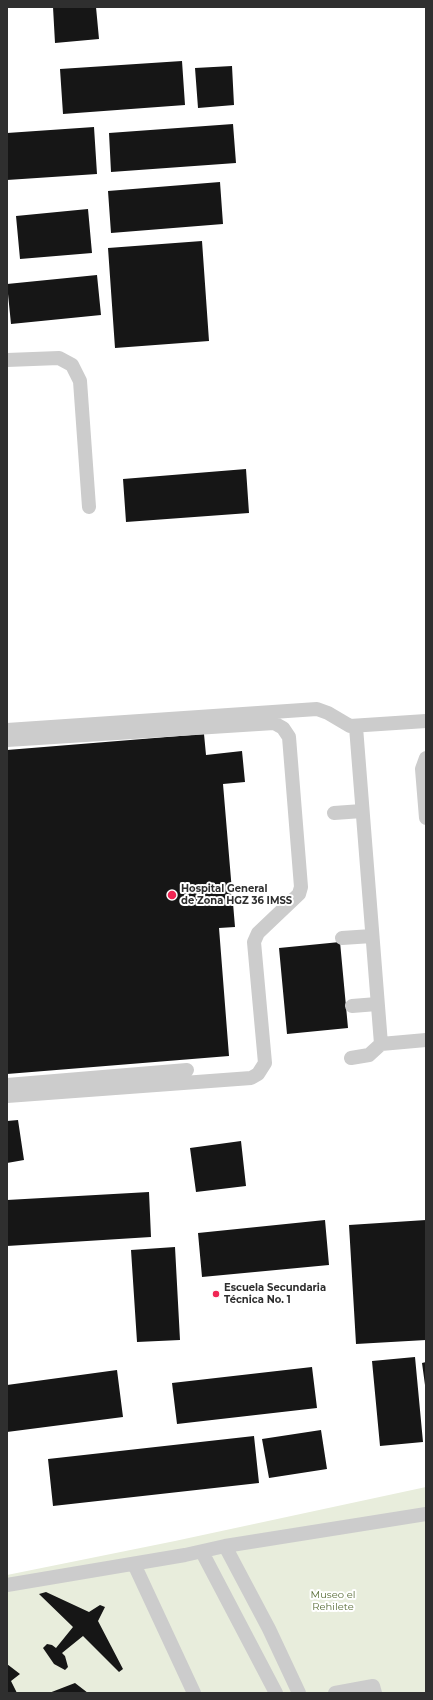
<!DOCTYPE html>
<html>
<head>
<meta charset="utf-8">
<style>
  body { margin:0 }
  #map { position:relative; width:433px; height:1700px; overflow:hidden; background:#fff; font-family:Montserrat,sans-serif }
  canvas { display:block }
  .frame { position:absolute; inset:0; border:8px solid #2f2f2f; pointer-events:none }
</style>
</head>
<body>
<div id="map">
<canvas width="433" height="1700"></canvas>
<div class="frame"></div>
</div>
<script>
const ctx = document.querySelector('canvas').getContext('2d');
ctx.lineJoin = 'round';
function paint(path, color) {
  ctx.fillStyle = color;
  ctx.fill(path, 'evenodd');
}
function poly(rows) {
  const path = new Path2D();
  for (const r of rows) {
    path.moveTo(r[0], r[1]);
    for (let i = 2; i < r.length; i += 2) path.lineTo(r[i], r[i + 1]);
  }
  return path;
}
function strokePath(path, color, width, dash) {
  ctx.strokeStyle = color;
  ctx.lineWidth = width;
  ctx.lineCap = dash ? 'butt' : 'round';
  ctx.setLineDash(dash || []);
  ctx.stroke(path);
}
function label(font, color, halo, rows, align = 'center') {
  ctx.font = font + ' Montserrat,sans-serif';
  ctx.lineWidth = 4;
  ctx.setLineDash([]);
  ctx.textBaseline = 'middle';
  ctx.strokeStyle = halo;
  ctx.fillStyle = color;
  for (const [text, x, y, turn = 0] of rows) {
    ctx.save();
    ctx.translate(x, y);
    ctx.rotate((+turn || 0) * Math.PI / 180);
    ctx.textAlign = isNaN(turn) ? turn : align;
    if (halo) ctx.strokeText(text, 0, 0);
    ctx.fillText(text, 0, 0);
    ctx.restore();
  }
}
const green = poly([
  [426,1487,426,1693,7,1693,7,1575,175,1541]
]);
const building = poly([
  [53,7,96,7,99,39,55,43],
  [182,61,185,105,63,114,60,69],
  [232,66,234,105,198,108,195,68],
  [233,124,236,163,111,172,109,133],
  [94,127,97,174,7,180,7,133],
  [220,182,223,224,111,233,108,191],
  [88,209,92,253,20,259,16,216],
  [202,241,209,341,115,348,108,248],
  [97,275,101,315,11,324,7,284],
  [246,469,249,513,126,522,123,479],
  [204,734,206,755,242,751,245,782,223,784,235,927,219,928,229,1056,7,1074,7,750],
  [340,942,348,1028,287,1034,279,948],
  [18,1120,24,1160,7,1163,7,1121],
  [241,1141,246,1186,196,1192,190,1148],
  [149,1192,151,1237,7,1246,7,1200],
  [325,1220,329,1265,202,1277,198,1233],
  [426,1220,426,1340,356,1344,349,1225],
  [175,1247,180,1340,137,1342,131,1250],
  [415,1357,423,1442,380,1446,372,1361],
  [426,1362,426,1385,425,1385,422,1363],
  [312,1367,317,1408,177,1424,172,1383],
  [117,1370,123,1417,7,1432,7,1385],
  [321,1430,327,1469,269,1478,262,1439],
  [254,1436,259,1483,53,1506,48,1459],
  [46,1592,89,1612,100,1605,105,1607,98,1621,123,1669,119,1672,83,1636,62,1653,65,1656,68,1667,65,1670,54,1664,43,1648,47,1644,52,1645,56,1648,73,1627,39,1594],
  [7,1664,20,1674,11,1681,17,1693,7,1693],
  [75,1683,88,1693,49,1693]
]);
const service = poly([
  [7,360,59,358,72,365,80,381,89,507],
  [7,730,317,709,328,713,350,726,426,721],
  [7,740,274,723,283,728,289,737,301,887,299,894,258,933,254,942,265,1063,258,1074,251,1078,7,1096],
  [426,758,422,769,426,818],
  [334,813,362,811],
  [342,938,372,936],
  [352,1006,377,1004],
  [381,1044,426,1040],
  [351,1058,369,1055,381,1044,356,727],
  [7,1085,187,1070],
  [225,1546,269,1629,299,1693],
  [202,1552,276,1693],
  [134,1564,194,1693],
  [7,1585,185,1555,225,1546,426,1514],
  [335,1693,373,1686,375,1693]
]);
const markers = [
  [172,895,5,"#f02654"],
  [216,1294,4,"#f02654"]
];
const poiNames = [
  ["Hospital General",181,889],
  ["de Zona HGZ 36 IMSS",181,901],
  ["Escuela Secundaria",224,1288],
  ["Técnica No. 1",224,1300]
];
const parkNames = [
  ["Museo el",333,1595],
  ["Rehilete",333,1607]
];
paint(green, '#e8eddc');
paint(building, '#161616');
strokePath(service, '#ccc', 14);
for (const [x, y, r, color] of markers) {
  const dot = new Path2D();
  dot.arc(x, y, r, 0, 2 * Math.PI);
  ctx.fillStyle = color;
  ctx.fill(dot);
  strokePath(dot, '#fff', 1.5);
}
label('bold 10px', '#2f2f2f', '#fff', poiNames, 'left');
label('10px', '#5a6e39', '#fff', parkNames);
</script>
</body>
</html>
